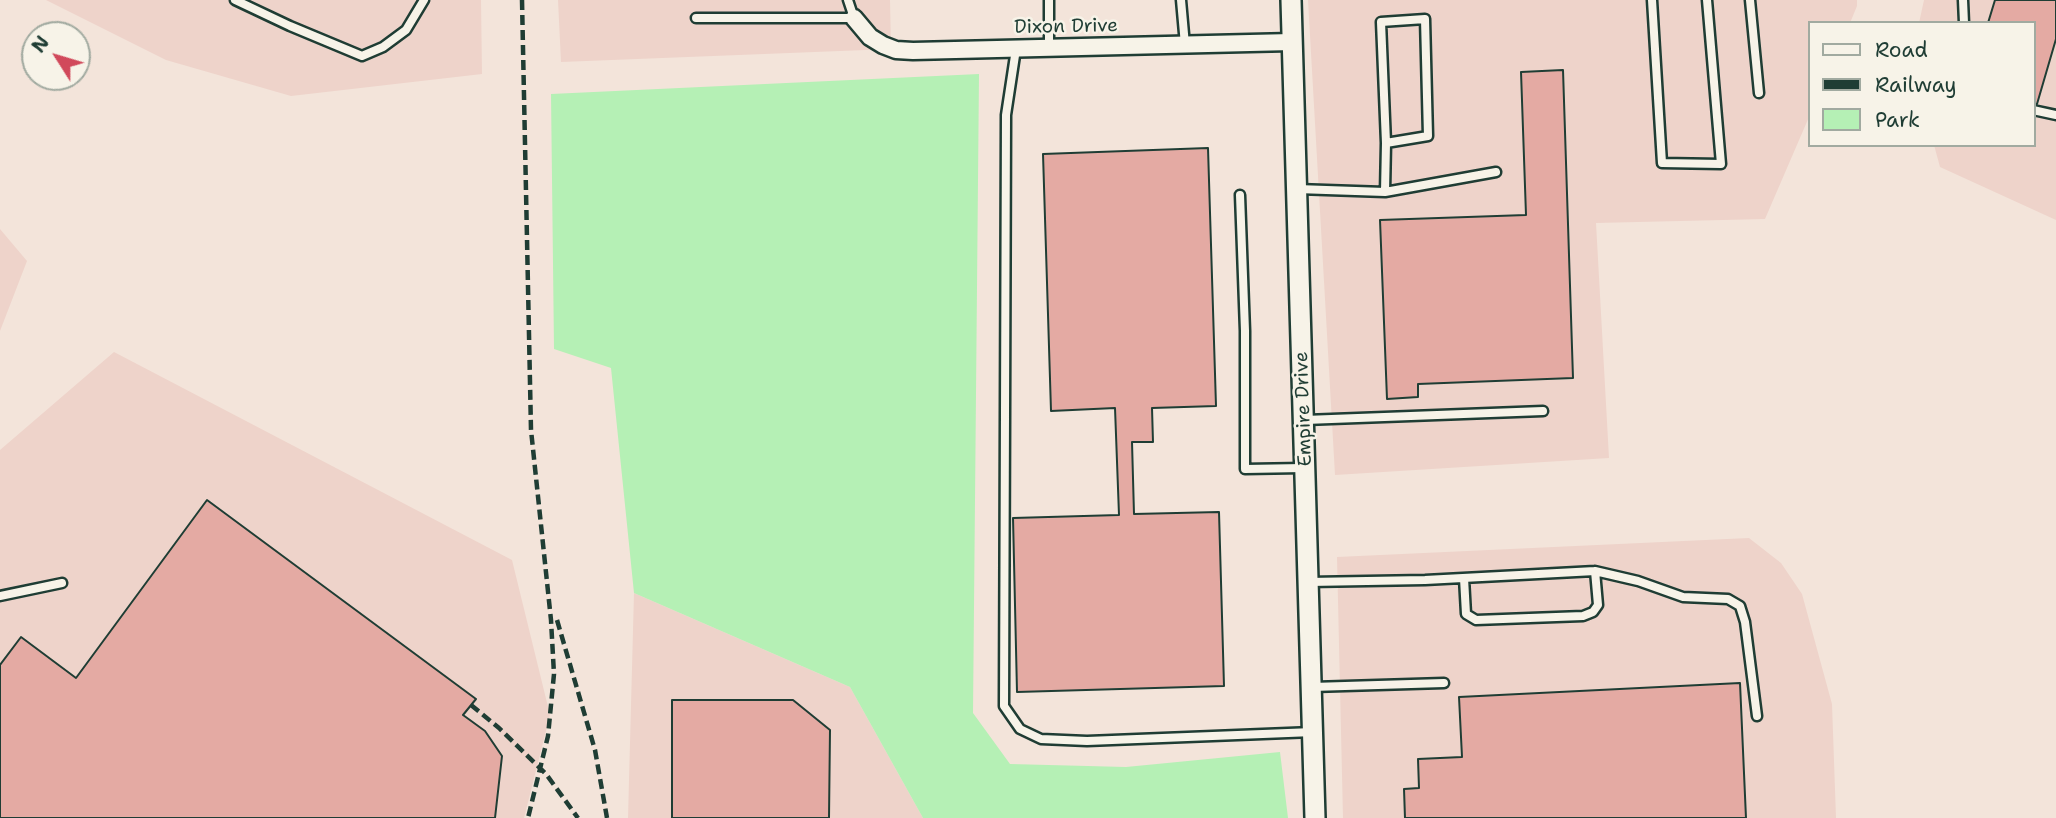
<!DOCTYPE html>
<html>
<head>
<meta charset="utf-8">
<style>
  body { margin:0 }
  #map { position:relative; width:2056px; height:818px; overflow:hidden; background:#f3e4da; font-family:"Shantell Sans",sans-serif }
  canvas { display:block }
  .legend { position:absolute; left:1808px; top:21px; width:228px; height:126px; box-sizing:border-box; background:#f7f3e8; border:2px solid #a1aaa0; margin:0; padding:9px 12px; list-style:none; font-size:21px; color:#1f3d34 }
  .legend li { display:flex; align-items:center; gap:14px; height:35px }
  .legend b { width:35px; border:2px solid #a1aaa0 }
  .north { position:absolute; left:21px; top:21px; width:70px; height:70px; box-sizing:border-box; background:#f7f3e8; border:2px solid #a1aaa0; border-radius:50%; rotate:307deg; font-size:19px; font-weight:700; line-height:28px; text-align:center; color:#1f3d34 }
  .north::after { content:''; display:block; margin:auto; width:24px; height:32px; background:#d1495b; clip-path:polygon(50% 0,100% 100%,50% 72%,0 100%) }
</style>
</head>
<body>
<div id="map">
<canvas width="2056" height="818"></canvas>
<ul class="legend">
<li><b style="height:9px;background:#f7f3e8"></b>Road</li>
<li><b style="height:9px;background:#1f3d34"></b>Railway</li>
<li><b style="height:19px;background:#b5f0b5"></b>Park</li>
</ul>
<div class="north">N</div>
</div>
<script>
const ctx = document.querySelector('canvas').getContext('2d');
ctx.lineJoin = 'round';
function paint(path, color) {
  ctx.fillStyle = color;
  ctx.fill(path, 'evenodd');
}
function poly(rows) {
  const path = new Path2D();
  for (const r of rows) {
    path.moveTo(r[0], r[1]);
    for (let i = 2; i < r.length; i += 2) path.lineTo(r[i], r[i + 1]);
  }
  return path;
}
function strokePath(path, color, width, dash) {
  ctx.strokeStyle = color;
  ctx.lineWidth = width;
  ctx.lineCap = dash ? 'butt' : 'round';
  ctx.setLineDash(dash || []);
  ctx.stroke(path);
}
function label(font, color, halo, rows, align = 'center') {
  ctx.font = font + ' "Shantell Sans",sans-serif';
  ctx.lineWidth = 5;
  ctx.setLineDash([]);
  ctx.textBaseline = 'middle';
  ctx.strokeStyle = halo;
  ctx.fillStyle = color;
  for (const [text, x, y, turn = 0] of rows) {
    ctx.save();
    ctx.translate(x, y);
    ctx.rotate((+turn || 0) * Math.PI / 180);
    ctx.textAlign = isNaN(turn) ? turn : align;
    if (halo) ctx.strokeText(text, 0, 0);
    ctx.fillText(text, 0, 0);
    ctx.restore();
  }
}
const built = poly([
  [46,0,481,0,482,74,291,96,166,60],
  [558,0,890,0,891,49,561,62],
  [1308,0,1857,0,1857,6,1850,23,1809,23,1809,117,1765,219,1596,223,1609,458,1335,475],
  [1924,0,2056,0,2056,220,1940,167,1934,145,2033,145,2033,23,1919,23],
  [0,229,27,261,0,331],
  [114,352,512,560,550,715,524,818,0,818,0,450],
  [1749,538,1781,563,1802,594,1832,704,1836,818,1343,818,1337,557],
  [634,593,850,687,923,818,628,818]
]);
const green = poly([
  [979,74,973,713,1010,764,1126,767,1280,752,1288,818,923,818,850,687,634,593,611,368,554,349,551,94]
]);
const building = poly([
  [1995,0,2056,0,2056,39,2037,104,2033,104,2033,23,1988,23,1995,0],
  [1563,70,1573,378,1418,384,1418,397,1387,399,1380,220,1526,215,1521,72,1563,70],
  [1208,148,1216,406,1152,408,1153,442,1132,442,1134,514,1219,512,1224,686,1017,692,1013,518,1119,515,1115,408,1051,411,1043,154,1208,148],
  [207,500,476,699,463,715,485,731,502,756,495,818,0,818,0,665,21,637,76,678,207,500],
  [1740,683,1746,818,1405,818,1404,789,1419,788,1418,759,1462,757,1459,697,1740,683],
  [672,700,793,700,830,730,829,818,672,818,672,700]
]);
const service = poly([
  [235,0,290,26,362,56,383,47,406,30,424,0],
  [1049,0,1049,48],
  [1181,0,1185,45],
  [1652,0,1662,163,1721,164,1707,0],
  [1750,0,1759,93],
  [1963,0,1964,23],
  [696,18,854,18,848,0],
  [1016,49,1006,115,1004,706,1020,729,1041,739,1087,741,1313,732],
  [2033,110,2056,115],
  [1297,189,1385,192,1496,172],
  [1385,192,1386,143,1381,22,1425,19,1428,136,1386,143],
  [1240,195,1245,331,1245,469,1303,468],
  [1305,420,1543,411],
  [1464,578,1466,614,1476,620,1583,616,1593,612,1598,605,1595,571],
  [1309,582,1425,580,1595,571,1638,581,1683,597,1728,599,1740,606,1745,622,1757,716],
  [0,596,62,583],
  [1312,687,1444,683]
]);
const minor = poly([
  [854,18,870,37,883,45,896,50,913,51,1292,42]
]);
const tertiary = poly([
  [1291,0,1315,818]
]);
const rail = poly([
  [522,0,531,430,551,620,554,674,548,736,528,818],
  [557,620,595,750,607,818],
  [471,705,499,728,546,774,578,818]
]);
const streetNames = [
  ["Dixon Drive",1066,27,-1],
  ["Empire Drive",1304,409,-92]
];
paint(built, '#eed3ca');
paint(green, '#b5f0b5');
paint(building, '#e4aaa3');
strokePath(building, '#1f3d34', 2);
strokePath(service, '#1f3d34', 13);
strokePath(minor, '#1f3d34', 21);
strokePath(tertiary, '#1f3d34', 24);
strokePath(service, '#f7f3e8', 8);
strokePath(minor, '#f7f3e8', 16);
strokePath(tertiary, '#f7f3e8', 19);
strokePath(rail, '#1f3d34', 4.5, [10, 5]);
label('19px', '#1f3d34', '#f7f3e8', streetNames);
</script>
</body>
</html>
